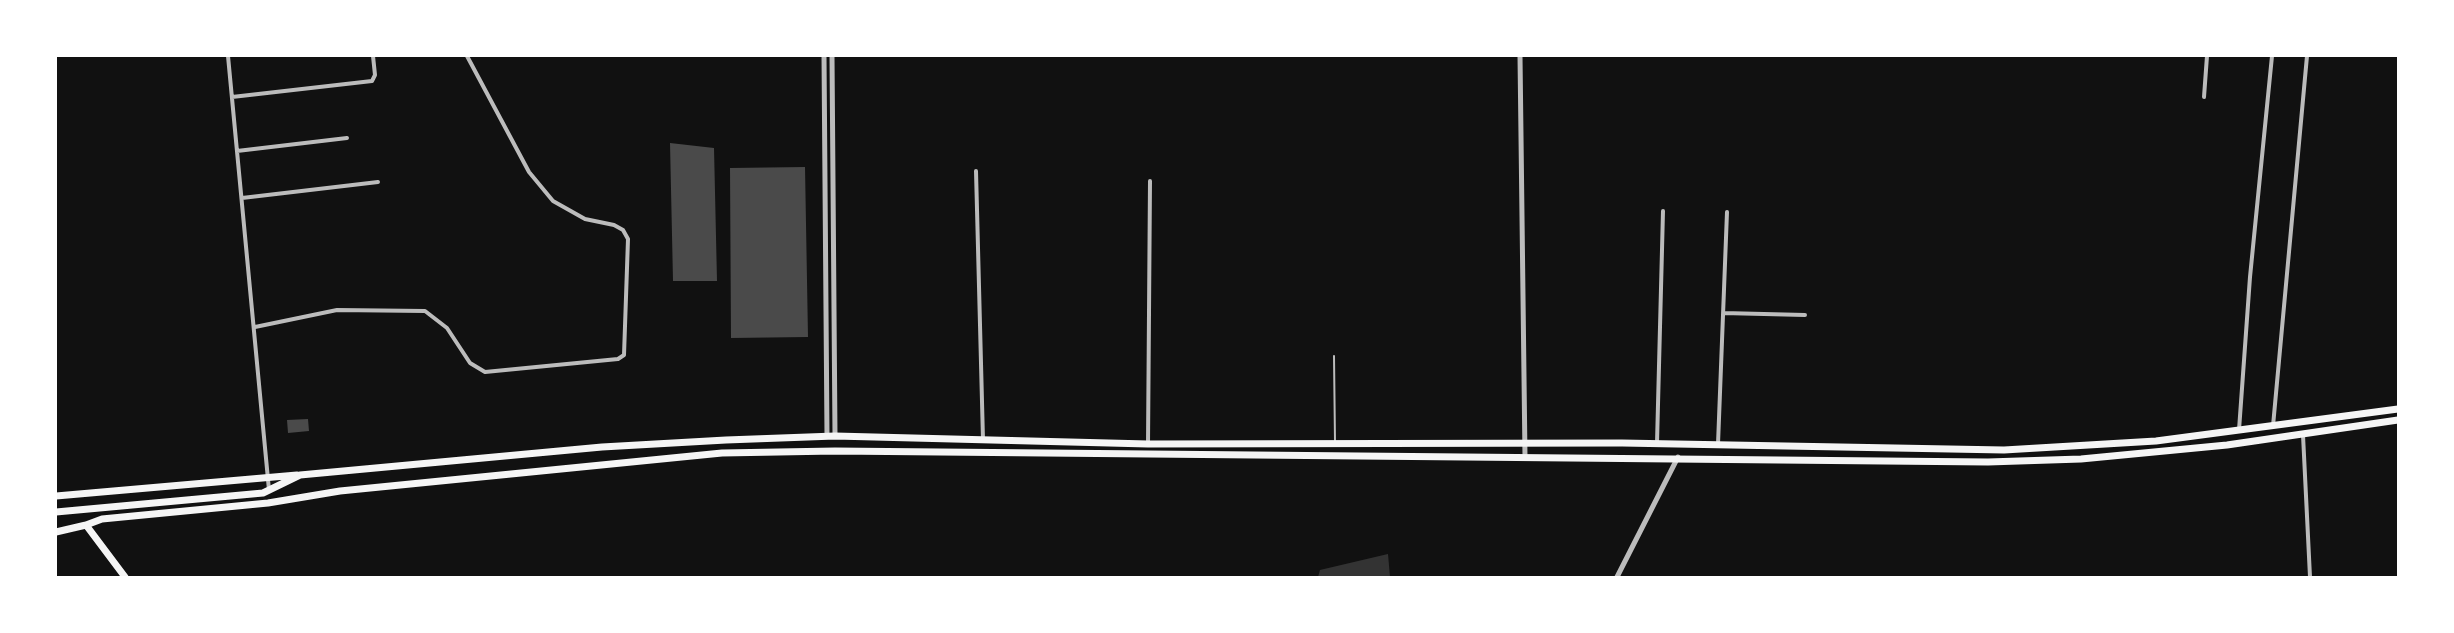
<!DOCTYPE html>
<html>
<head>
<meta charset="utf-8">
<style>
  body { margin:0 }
  #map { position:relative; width:2454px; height:633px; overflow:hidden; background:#111; font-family:"Roboto Condensed",sans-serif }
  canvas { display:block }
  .frame { position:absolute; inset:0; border:57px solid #fff; pointer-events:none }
</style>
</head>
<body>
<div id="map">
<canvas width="2454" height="633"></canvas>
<div class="frame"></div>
</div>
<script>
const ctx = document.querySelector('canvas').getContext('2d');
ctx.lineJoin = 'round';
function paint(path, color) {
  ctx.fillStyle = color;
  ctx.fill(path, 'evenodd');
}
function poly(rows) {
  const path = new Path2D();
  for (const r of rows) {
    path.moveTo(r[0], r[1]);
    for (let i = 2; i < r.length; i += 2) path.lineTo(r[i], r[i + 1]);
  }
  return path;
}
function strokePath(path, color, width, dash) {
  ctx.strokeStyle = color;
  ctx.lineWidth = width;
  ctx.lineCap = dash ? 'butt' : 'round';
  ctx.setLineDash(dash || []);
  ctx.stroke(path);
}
const water = poly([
  [1388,554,1390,577,1318,577,1320,570]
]);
const building = poly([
  [670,143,714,148,717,281,673,281],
  [805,167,808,337,731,338,730,168],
  [308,419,309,431,288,433,287,420]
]);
const service = poly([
  [1334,356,1335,442]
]);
const minor = poly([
  [228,56,269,490],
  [232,97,372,81,375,75,373,56],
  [2204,97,2207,56],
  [237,151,347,138],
  [976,171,983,440],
  [242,198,378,182],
  [1723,313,1805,315],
  [255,327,337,310,425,311,447,328,470,363,485,372,618,359,624,355,628,239,623,230,614,225,585,219,553,201,529,172,467,56],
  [2273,426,2307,56],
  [2239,430,2250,277,2272,56],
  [2303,435,2310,577],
  [1657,443,1663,211],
  [1148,444,1150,181],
  [1718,444,1727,212]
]);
const tertiary = poly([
  [824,56,827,436],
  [832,56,835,436],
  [1520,56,1525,457],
  [1617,577,1678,457]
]);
const trunk = poly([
  [56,496,297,475],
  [56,512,263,493,300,475,602,447,726,440,835,436,1148,444,1622,443,2004,450,2156,441,2398,409],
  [86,525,125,577],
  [56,532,86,525,102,519,268,503,340,491,722,453,835,451,1988,462,2081,459,2227,445,2398,420]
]);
paint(water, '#333');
paint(building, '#4a4a4a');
strokePath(service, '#bcbcbc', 2);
strokePath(minor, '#bcbcbc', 4);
strokePath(tertiary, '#bcbcbc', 5);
strokePath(trunk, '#f5f5f5', 7);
</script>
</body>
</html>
